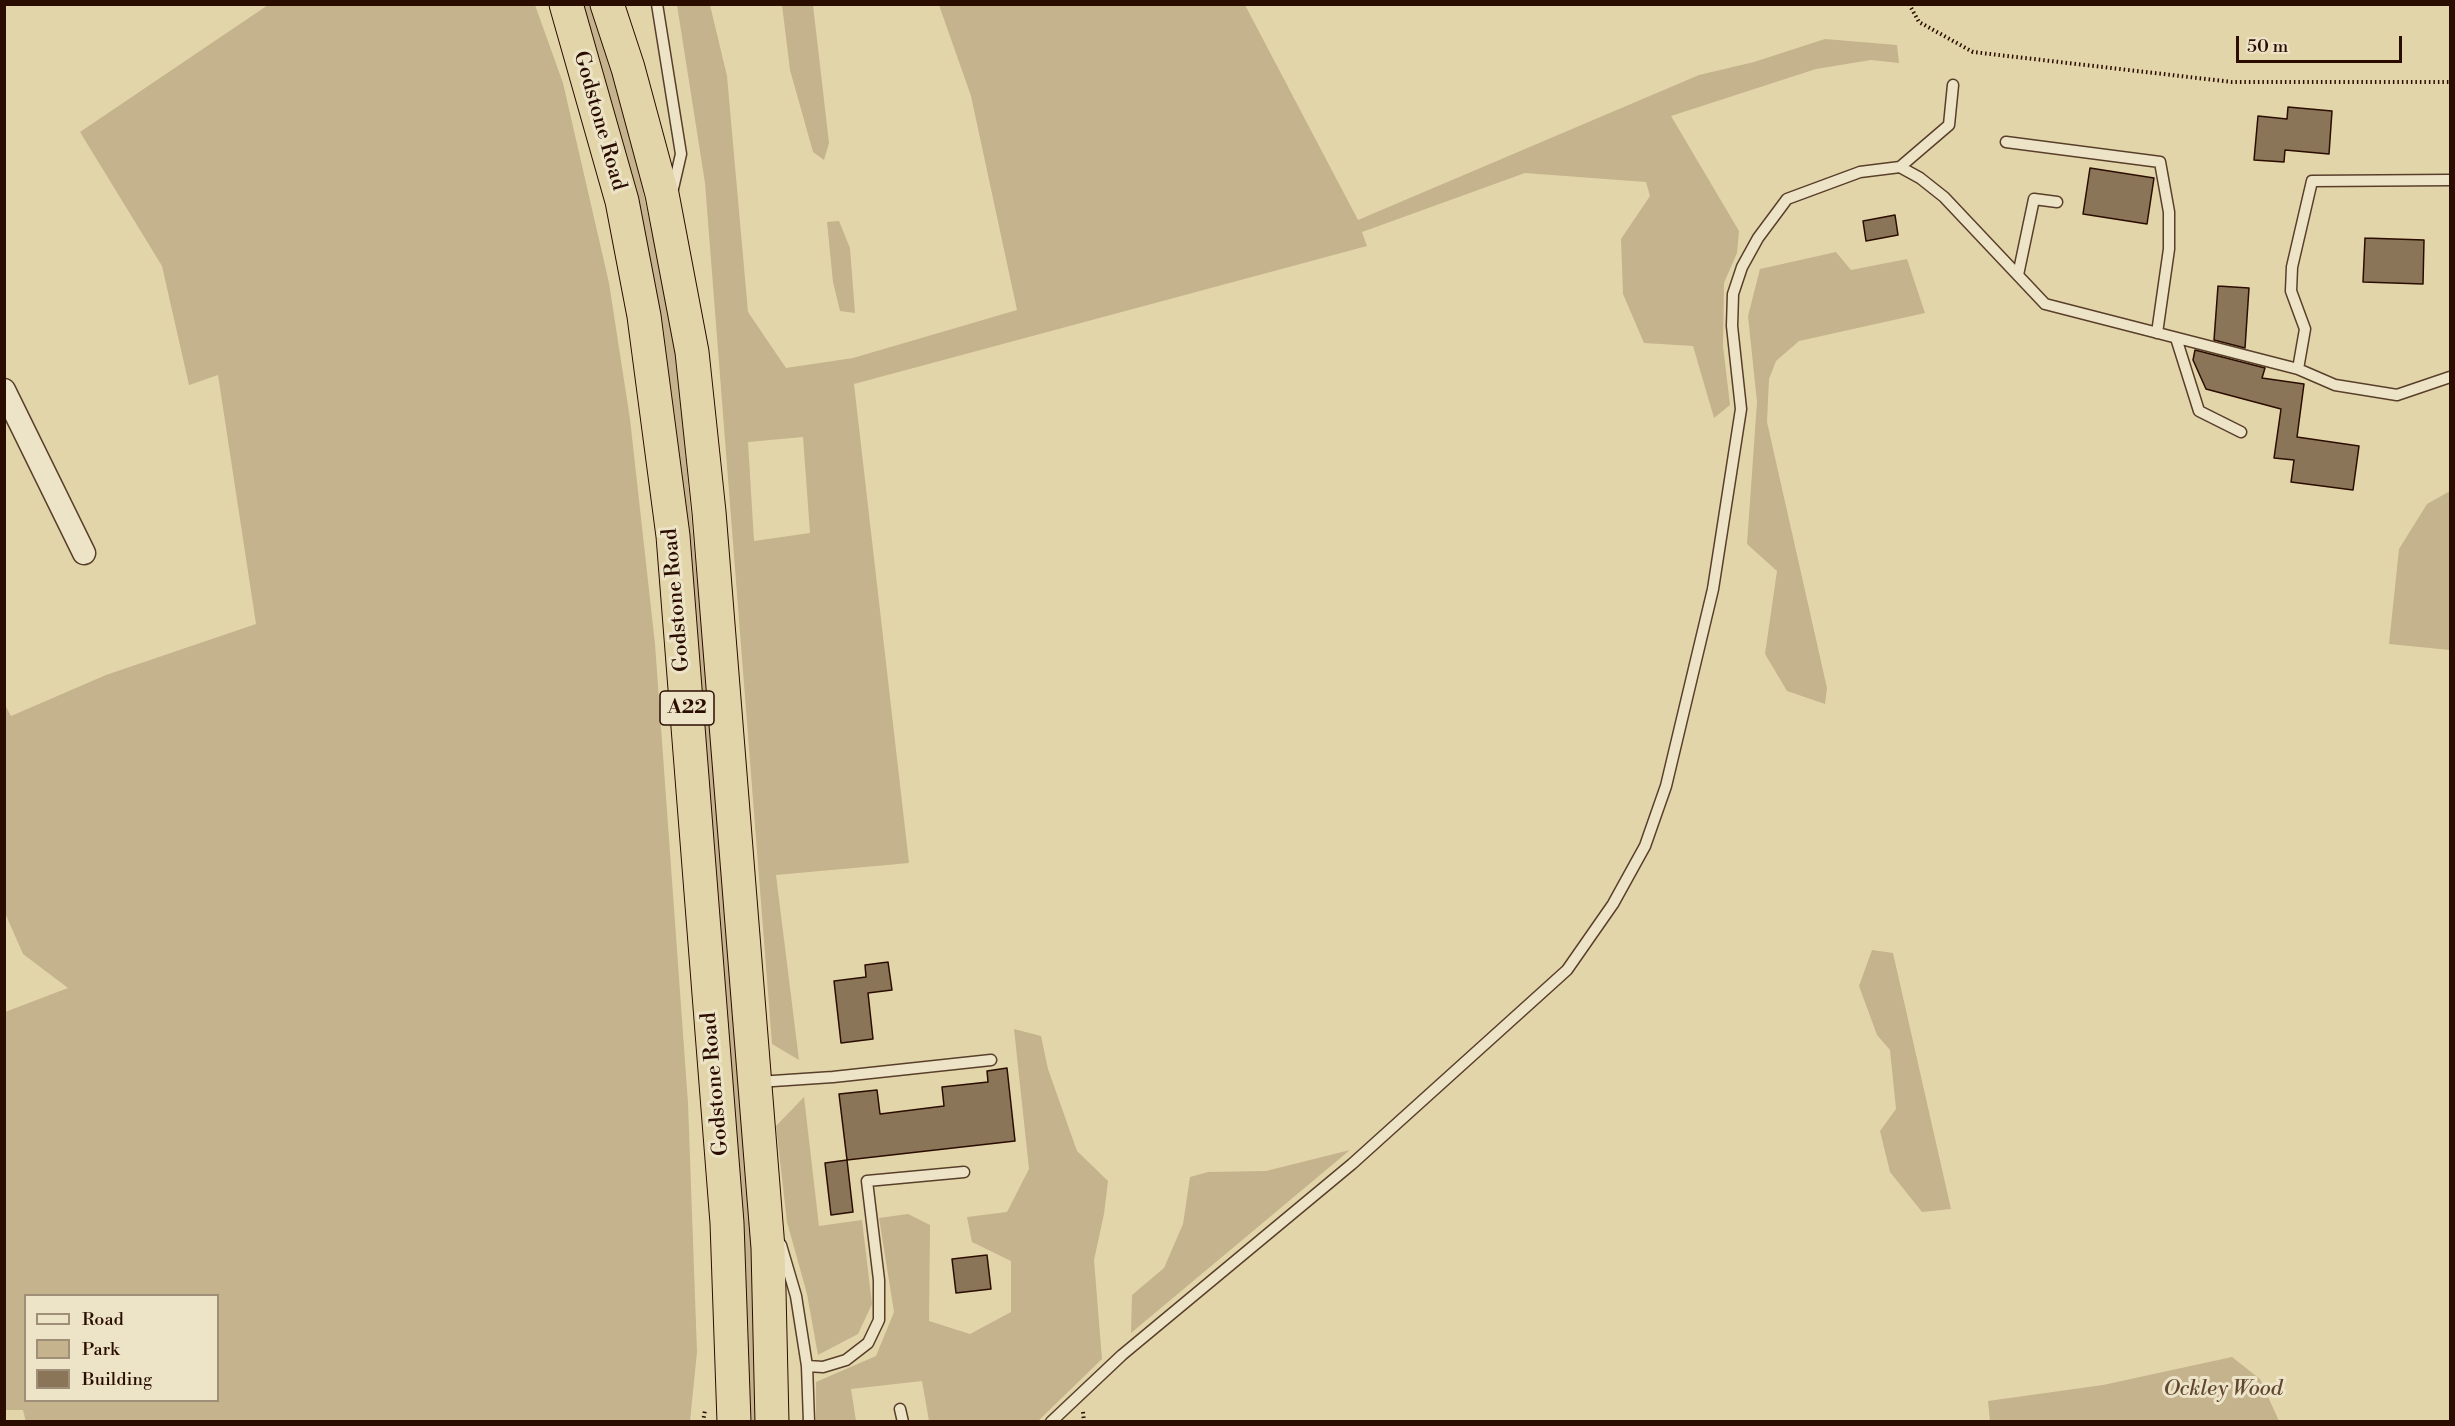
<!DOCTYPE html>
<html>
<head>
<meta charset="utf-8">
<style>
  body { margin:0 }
  #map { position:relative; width:2455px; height:1426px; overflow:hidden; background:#e3d5aa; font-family:"Libre Bodoni",serif }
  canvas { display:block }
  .frame { position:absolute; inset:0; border:6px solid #2b0d00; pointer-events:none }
  .legend { position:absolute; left:24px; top:1294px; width:195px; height:108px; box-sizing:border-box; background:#ede4c8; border:2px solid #9f8e78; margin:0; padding:8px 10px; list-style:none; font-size:18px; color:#2b0d00 }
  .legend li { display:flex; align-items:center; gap:12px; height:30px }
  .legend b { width:30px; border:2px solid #9f8e78 }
  .scale { position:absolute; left:2236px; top:36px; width:166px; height:27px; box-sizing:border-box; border:3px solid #2b0d00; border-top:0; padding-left:8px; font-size:18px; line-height:21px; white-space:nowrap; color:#2b0d00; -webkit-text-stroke:4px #ede4c8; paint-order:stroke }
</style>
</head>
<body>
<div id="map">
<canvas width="2455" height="1426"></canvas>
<div class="frame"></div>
<ul class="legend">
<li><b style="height:8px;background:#ede4c8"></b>Road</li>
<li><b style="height:16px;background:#c4b38d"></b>Park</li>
<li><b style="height:16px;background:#8b7558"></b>Building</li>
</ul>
<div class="scale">50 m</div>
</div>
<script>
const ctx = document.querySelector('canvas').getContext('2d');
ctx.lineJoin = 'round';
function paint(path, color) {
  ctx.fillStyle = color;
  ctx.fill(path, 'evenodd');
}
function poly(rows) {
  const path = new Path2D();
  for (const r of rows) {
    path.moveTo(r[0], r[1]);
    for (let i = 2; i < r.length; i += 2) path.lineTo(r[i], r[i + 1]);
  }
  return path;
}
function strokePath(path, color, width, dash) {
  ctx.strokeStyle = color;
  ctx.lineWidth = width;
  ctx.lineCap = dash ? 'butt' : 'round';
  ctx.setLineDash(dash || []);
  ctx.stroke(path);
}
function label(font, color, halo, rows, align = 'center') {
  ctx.font = font + ' "Libre Bodoni",serif';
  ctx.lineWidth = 6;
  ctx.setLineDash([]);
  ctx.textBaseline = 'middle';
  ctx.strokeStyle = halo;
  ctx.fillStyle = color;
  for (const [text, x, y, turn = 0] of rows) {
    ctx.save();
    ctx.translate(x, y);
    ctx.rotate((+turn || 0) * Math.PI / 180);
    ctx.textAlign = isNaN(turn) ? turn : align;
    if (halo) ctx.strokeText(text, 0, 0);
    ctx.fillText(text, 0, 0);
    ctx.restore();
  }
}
const green = poly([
  [268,5,535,5,563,83,609,283,630,419,655,644,688,1103,697,1352,690,1421,26,1422,23,1410,5,1410,5,1012,68,988,23,954,5,913,5,705,11,716,106,675,256,624,218,375,189,385,162,266,80,132],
  [26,1296,218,1296,218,1400,26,1400],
  [578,5,593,5,616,69,675,337,753,1205,758,1421,749,1421,687,567],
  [677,5,710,5,727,76,748,312,786,368,853,358,1017,310,971,96,939,5,1245,5,1358,220,1699,75,1754,62,1825,39,1897,45,1899,63,1871,60,1816,69,1671,116,1739,231,1737,253,1724,283,1723,346,1730,405,1714,418,1693,346,1644,343,1623,294,1621,239,1650,196,1646,182,1525,173,1362,232,1367,246,854,384,909,863,776,875,799,1060,772,1044,705,183],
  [803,437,810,533,754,541,748,442],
  [782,5,813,5,829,143,824,160,813,152,790,70],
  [839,221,850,248,855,313,840,311,833,282,827,222],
  [1836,252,1851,270,1907,259,1925,313,1799,341,1776,361,1769,379,1767,422,1827,688,1825,704,1787,691,1765,654,1777,571,1747,544,1757,402,1748,316,1760,269],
  [2450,491,2450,650,2389,644,2399,549,2427,504],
  [1872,950,1893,953,1951,1209,1922,1212,1890,1172,1880,1131,1896,1109,1890,1050,1877,1035,1859,986],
  [1014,1029,1041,1036,1048,1069,1077,1151,1108,1181,1104,1214,1094,1260,1102,1359,1038,1421,929,1421,922,1381,851,1389,856,1421,816,1421,816,1382,876,1356,894,1312,879,1218,908,1214,930,1225,929,1321,970,1334,1011,1312,1011,1261,972,1242,967,1217,1007,1212,1029,1169],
  [804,1097,819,1226,862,1220,872,1304,858,1334,818,1355,807,1294,787,1222,776,1126],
  [1350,1150,1131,1333,1132,1295,1164,1268,1183,1224,1190,1177,1208,1172,1266,1171],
  [2232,1357,2260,1379,2279,1421,1990,1421,1988,1401,2103,1385]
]);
const building = poly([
  [2288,107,2332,111,2329,154,2285,150,2284,162,2254,160,2258,116,2287,119,2288,107],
  [2090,168,2154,178,2147,224,2083,214,2090,168],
  [1895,215,1898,235,1866,241,1863,221,1895,215],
  [2365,238,2424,240,2423,284,2363,282,2365,238],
  [2218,286,2249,288,2245,348,2214,340,2218,286],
  [2195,350,2265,368,2262,378,2304,384,2297,437,2359,446,2353,490,2291,482,2294,460,2274,458,2281,409,2206,389,2193,360,2195,350],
  [888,962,892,990,868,993,873,1039,841,1043,834,981,866,977,865,965,888,962],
  [1007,1068,1015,1141,847,1160,839,1094,877,1090,880,1114,944,1106,942,1087,988,1082,987,1071,1007,1068],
  [847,1160,853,1212,831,1215,825,1163,847,1160],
  [987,1255,991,1289,956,1293,952,1259,987,1255]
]);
const path = poly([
  [1909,4,1919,22,1973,52,2232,82,2450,82],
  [1083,1412,1084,1422],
  [703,1422,705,1410]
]);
const lane = poly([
  [657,4,681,154,672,193],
  [2006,142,2160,162,2169,212,2169,249,2157,333],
  [1900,167,1949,125,1953,85],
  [2018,275,2034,199,2057,202],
  [2176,338,2199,411,2241,432],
  [2298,369,2305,329,2291,291,2292,267,2312,181,2450,180],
  [758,1082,833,1077,991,1060],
  [781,1245,796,1296,807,1366,809,1422],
  [807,1366,823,1367,846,1360,868,1343,879,1320,879,1280,867,1181,964,1172],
  [900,1409,903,1422],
  [1051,1422,1122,1355,1352,1164,1567,970,1613,904,1645,846,1666,786,1713,589,1741,409,1732,326,1733,294,1742,267,1758,238,1787,199,1860,172,1900,167,1920,178,1944,197,2045,304,2298,369,2335,385,2397,395,2450,377]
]);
const street = poly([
  [4,390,84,553]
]);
const highway = poly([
  [566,4,622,201,644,316,673,536,727,1223,734,1422],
  [607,4,628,68,662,194,692,352,709,512,768,1248,772,1422]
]);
const shields = [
  [687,708,54]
];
const shieldNames = [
  ["A22",687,708]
];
const streetNames = [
  ["Godstone Road",599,121,74],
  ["Godstone Road",677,600,-95],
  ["Godstone Road",716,1084,-95]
];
const parkNames = [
  ["Ockley Wood",2223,1390]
];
paint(green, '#c4b38d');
paint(building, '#8b7558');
strokePath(building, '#2b0d00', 1.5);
strokePath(lane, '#593f2a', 13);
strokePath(street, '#593f2a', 25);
strokePath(highway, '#2b0d00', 35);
strokePath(path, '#2b0d00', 4, [1.5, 3]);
strokePath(lane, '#ede4c8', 10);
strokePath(street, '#ede4c8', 22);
strokePath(highway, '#e3d5aa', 33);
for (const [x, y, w] of shields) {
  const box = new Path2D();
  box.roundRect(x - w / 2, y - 17, w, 34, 4.5);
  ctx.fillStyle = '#ede4c8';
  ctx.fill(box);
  strokePath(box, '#2b0d00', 1.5);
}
label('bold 20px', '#2b0d00', null, shieldNames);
label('21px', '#2b0d00', '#ede4c8', streetNames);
label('italic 21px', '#614731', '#ede4c8', parkNames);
</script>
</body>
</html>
